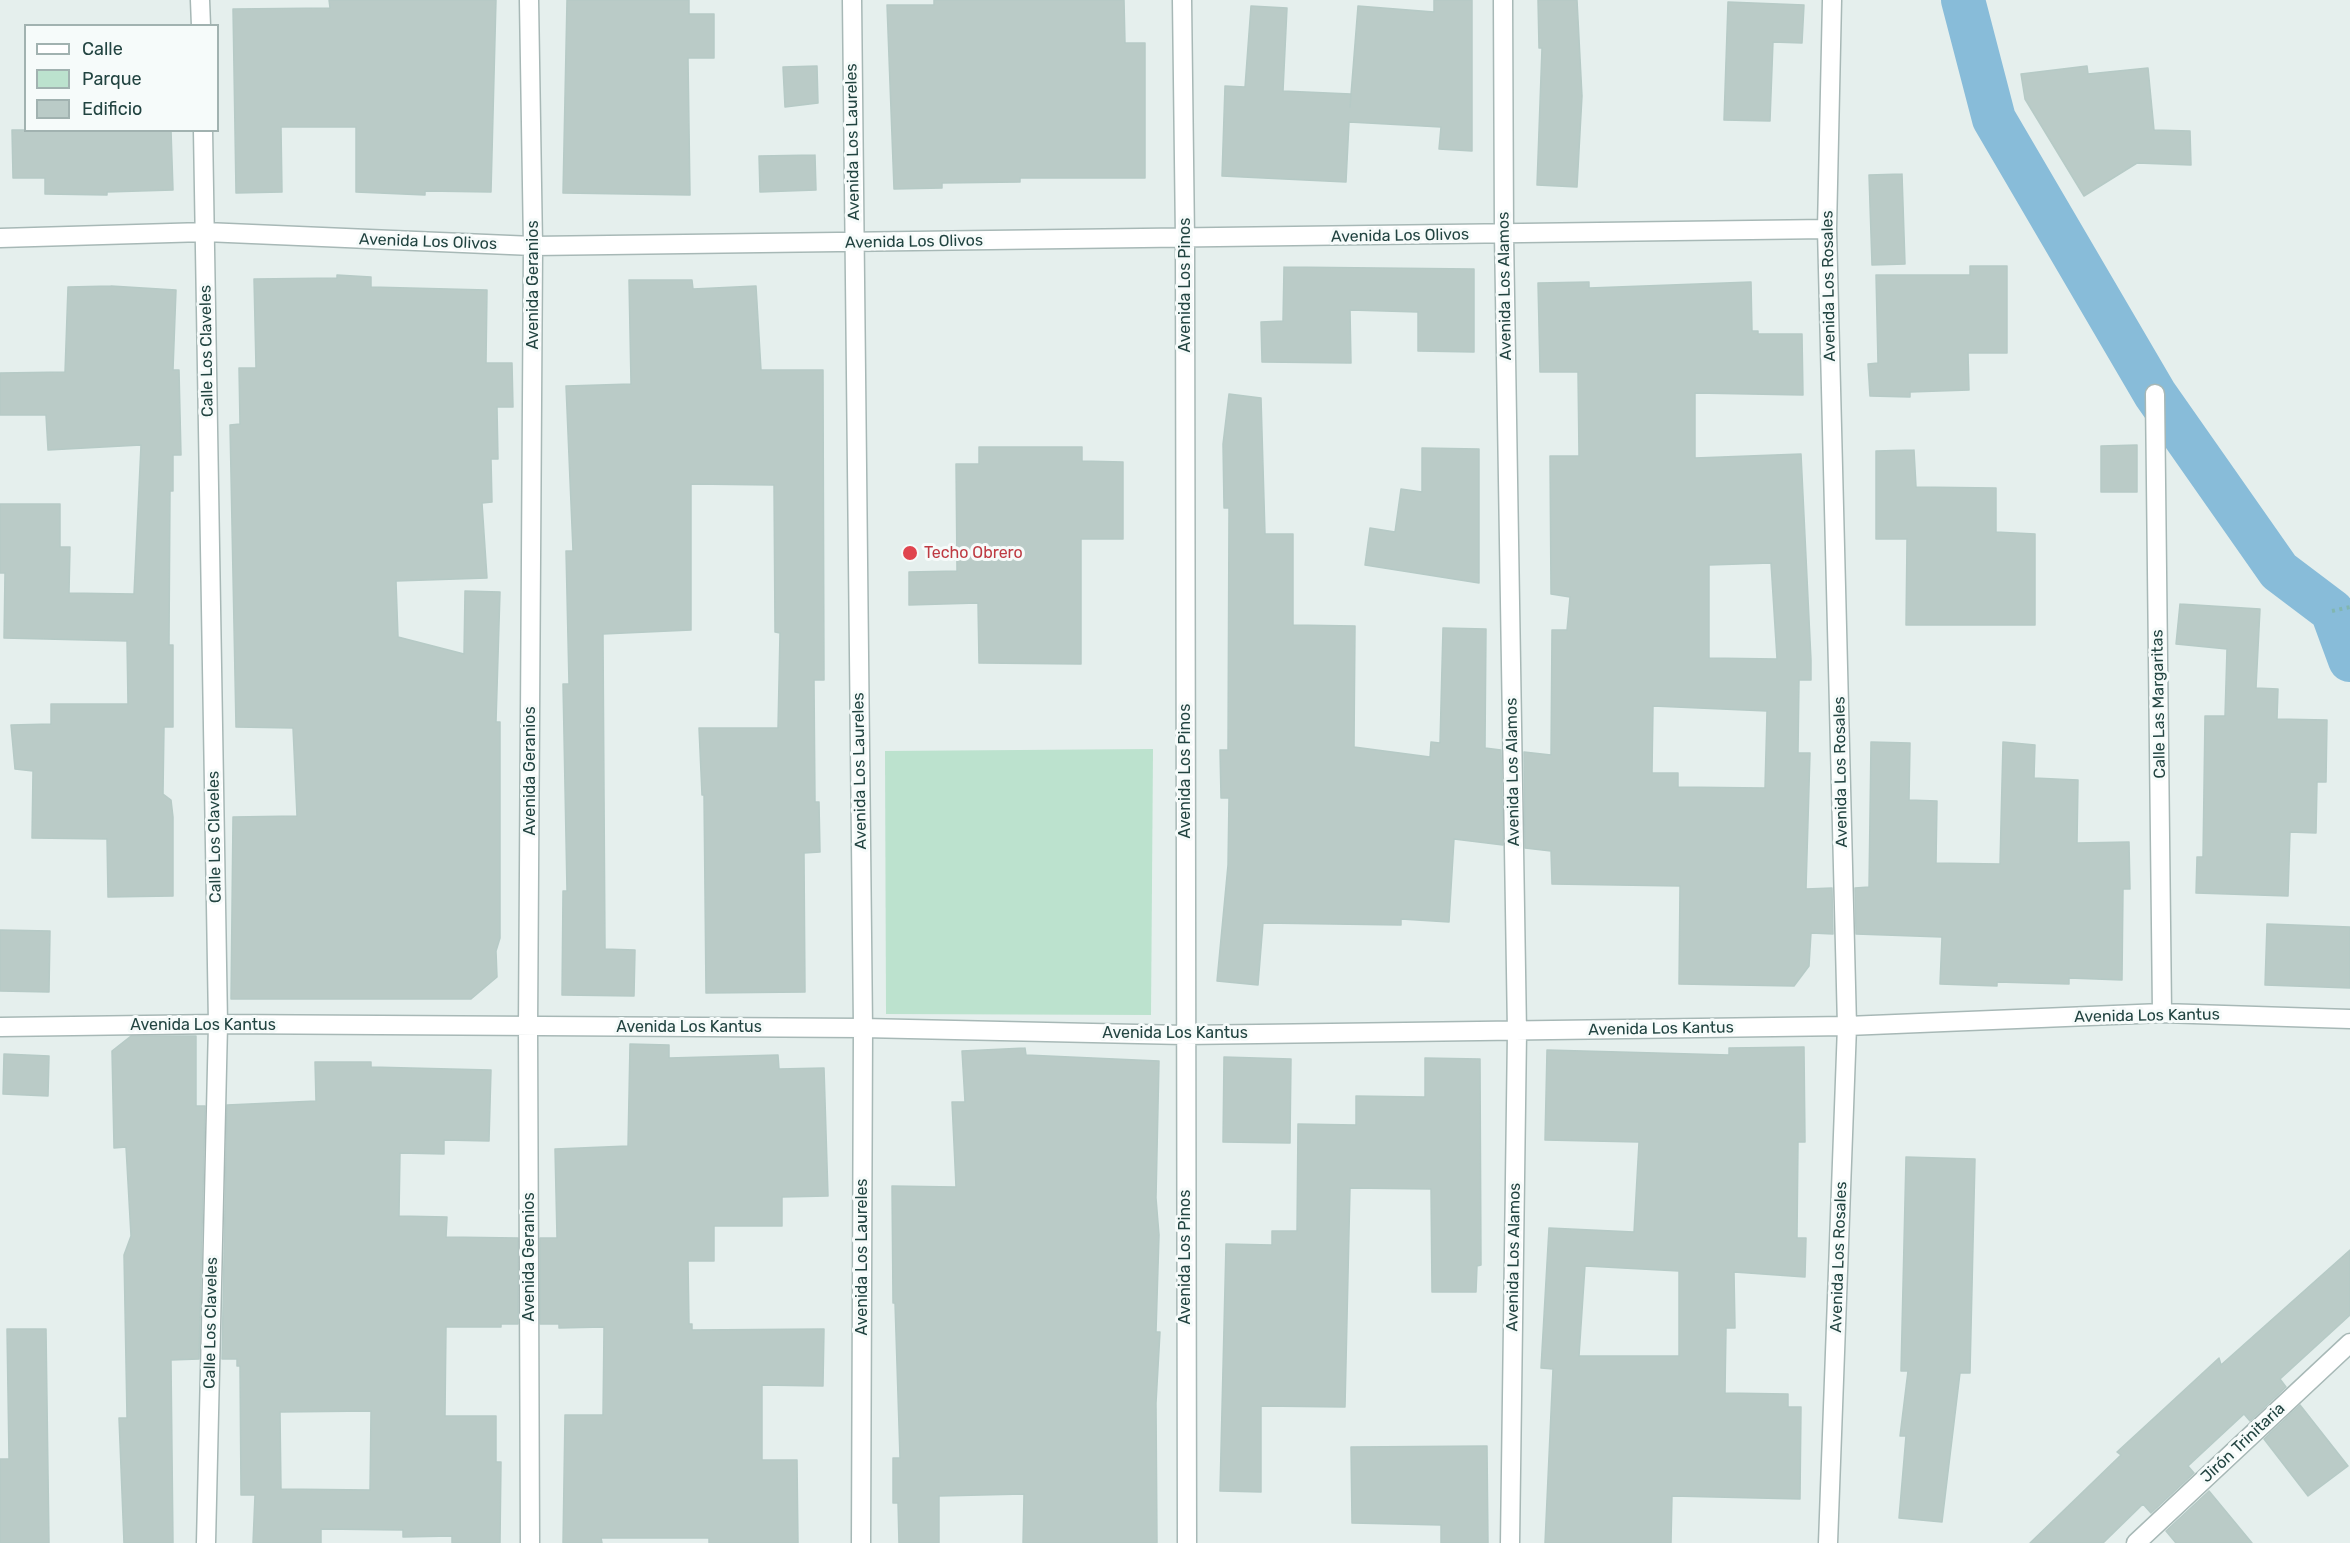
<!DOCTYPE html>
<html>
<head>
<meta charset="utf-8">
<style>
  body { margin:0 }
  #map { position:relative; width:2350px; height:1543px; overflow:hidden; background:#e5efed; font-family:Rubik,sans-serif }
  canvas { display:block }
  .legend { position:absolute; left:24px; top:24px; width:195px; height:108px; box-sizing:border-box; background:#f6fbfa; border:2px solid #a1b2b0; margin:0; padding:8px 10px; list-style:none; font-size:18px; color:#224441 }
  .legend li { display:flex; align-items:center; gap:12px; height:30px }
  .legend b { width:30px; border:2px solid #a1b2b0 }
</style>
</head>
<body>
<div id="map">
<canvas width="2350" height="1543"></canvas>
<ul class="legend">
<li><b style="height:8px;background:#fff"></b>Calle</li>
<li><b style="height:16px;background:#bce2ce"></b>Parque</li>
<li><b style="height:16px;background:#bacbc7"></b>Edificio</li>
</ul>
</div>
<script>
const ctx = document.querySelector('canvas').getContext('2d');
ctx.lineJoin = 'round';
function paint(path, color) {
  ctx.fillStyle = color;
  ctx.fill(path, 'evenodd');
}
function poly(rows) {
  const path = new Path2D();
  for (const r of rows) {
    path.moveTo(r[0], r[1]);
    for (let i = 2; i < r.length; i += 2) path.lineTo(r[i], r[i + 1]);
  }
  return path;
}
function strokePath(path, color, width, dash) {
  ctx.strokeStyle = color;
  ctx.lineWidth = width;
  ctx.lineCap = dash ? 'butt' : 'round';
  ctx.setLineDash(dash || []);
  ctx.stroke(path);
}
function label(font, color, halo, rows, align = 'center') {
  ctx.font = font + ' Rubik,sans-serif';
  ctx.lineWidth = 6;
  ctx.setLineDash([]);
  ctx.textBaseline = 'middle';
  ctx.strokeStyle = halo;
  ctx.fillStyle = color;
  for (const [text, x, y, turn = 0] of rows) {
    ctx.save();
    ctx.translate(x, y);
    ctx.rotate((+turn || 0) * Math.PI / 180);
    ctx.textAlign = isNaN(turn) ? turn : align;
    if (halo) ctx.strokeText(text, 0, 0);
    ctx.fillText(text, 0, 0);
    ctx.restore();
  }
}
const green = poly([
  [1153,749,1151,1015,886,1014,885,751]
]);
const canal = poly([
  [1963,0,1994,119,2155,394,2279,571,2332,611,2350,660]
]);
const building = poly([
  [329,0,496,0,491,192,425,191,425,195,356,192,356,127,281,127,282,192,236,193,233,9,330,8,329,0],
  [567,0,689,0,689,14,714,14,714,58,688,58,690,195,563,193,567,0],
  [934,0,1124,0,1125,43,1145,43,1145,178,1020,178,1020,182,942,183,942,188,894,189,887,5,934,5,934,0],
  [1434,0,1472,0,1472,151,1439,149,1441,127,1349,122,1346,182,1222,176,1225,86,1245,87,1251,6,1287,8,1283,91,1351,94,1350,107,1358,6,1434,12,1434,0],
  [1538,0,1577,0,1582,96,1577,187,1537,185,1542,48,1539,48,1538,0],
  [1728,2,1804,5,1802,43,1773,42,1770,121,1724,120,1728,2],
  [817,66,818,103,785,107,783,67,817,66],
  [2087,66,2088,74,2148,68,2154,130,2190,131,2191,165,2137,163,2084,196,2025,99,2021,74,2087,66],
  [12,130,171,130,173,190,107,192,107,195,45,194,45,178,13,178,12,130],
  [815,155,816,190,760,192,759,156,815,155],
  [1902,174,1905,264,1872,265,1869,175,1902,174],
  [1970,266,2007,266,2007,353,1968,353,1969,390,1910,392,1910,397,1870,396,1868,364,1878,363,1876,275,1970,275,1970,266],
  [1284,267,1474,269,1474,352,1418,351,1418,312,1350,310,1351,363,1262,362,1261,322,1283,321,1284,267],
  [337,275,371,277,371,287,487,290,486,363,512,363,513,407,497,407,498,459,491,459,492,502,482,503,487,578,396,581,398,637,464,654,465,591,500,592,496,722,500,722,500,938,496,951,497,977,471,999,231,999,233,817,297,816,293,728,236,727,230,425,240,424,239,368,256,368,254,279,337,278,337,275],
  [629,280,692,280,693,289,756,286,761,370,823,370,824,680,814,680,815,802,819,802,820,852,804,853,805,992,706,993,704,795,702,795,699,728,778,728,780,633,775,632,774,485,691,484,691,630,603,634,605,949,635,950,634,996,562,995,563,891,567,891,563,684,569,684,566,551,573,551,566,386,631,384,629,280],
  [1589,282,1589,288,1751,282,1752,331,1758,331,1758,334,1802,334,1803,395,1695,393,1695,458,1801,454,1811,660,1811,680,1799,680,1798,753,1810,753,1806,889,1832,888,1833,934,1811,933,1809,966,1794,986,1679,984,1680,886,1552,884,1551,851,1525,848,1524,752,1551,755,1552,630,1567,630,1570,597,1551,594,1550,456,1579,456,1578,372,1540,372,1538,283,1589,282],
  [1771,563,1777,659,1709,658,1709,565,1771,563],
  [1653,706,1767,711,1765,788,1678,787,1678,773,1652,773,1653,706],
  [111,286,176,290,173,370,179,370,181,455,173,455,173,491,170,491,169,645,173,645,173,727,164,727,163,794,171,800,173,817,173,896,108,897,107,839,32,838,33,771,15,769,11,725,51,724,51,704,128,704,127,641,4,638,5,573,0,573,0,504,60,504,60,547,70,547,69,593,134,594,141,445,48,450,46,415,0,415,0,373,65,372,68,287,111,286],
  [1229,394,1261,398,1265,534,1293,534,1293,625,1355,626,1354,747,1430,757,1431,742,1440,743,1443,628,1486,629,1485,748,1501,750,1503,845,1454,839,1449,922,1401,919,1401,925,1263,923,1258,985,1217,981,1228,865,1229,798,1221,798,1220,750,1228,750,1229,508,1224,508,1223,444,1229,394],
  [2137,445,2137,492,2101,492,2101,446,2137,445],
  [979,447,1082,447,1082,461,1123,462,1123,539,1081,539,1081,664,979,663,978,603,909,605,909,572,957,571,956,464,979,464,979,447],
  [1422,448,1479,449,1479,583,1365,565,1370,528,1395,532,1401,489,1422,492,1422,448],
  [1914,450,1916,487,1996,488,1996,532,2035,534,2035,625,1906,625,1907,539,1876,539,1876,451,1914,450],
  [2180,604,2260,609,2256,688,2278,689,2277,719,2327,720,2326,782,2317,782,2316,833,2290,832,2288,896,2196,893,2197,857,2203,857,2205,716,2225,716,2227,649,2176,644,2180,604],
  [1871,742,1910,743,1909,800,1937,801,1936,863,2000,864,2003,742,2035,745,2034,778,2078,780,2077,843,2129,842,2130,889,2123,889,2122,980,2069,978,2069,984,1997,982,1997,986,1940,984,1942,937,1856,934,1855,888,1869,887,1871,742],
  [2267,924,2350,927,2350,988,2265,985,2267,924],
  [0,930,50,931,49,992,0,991,0,930],
  [131,1036,196,1036,196,1106,205,1106,199,1359,171,1360,173,1543,124,1543,119,1418,127,1418,124,1255,131,1236,126,1147,114,1148,112,1051,131,1036],
  [630,1044,669,1045,669,1058,778,1055,779,1069,824,1068,828,1196,782,1197,782,1226,714,1226,714,1261,688,1261,689,1324,692,1324,692,1330,824,1329,823,1386,762,1385,762,1460,797,1460,798,1543,709,1543,709,1538,601,1538,602,1543,563,1543,565,1415,603,1415,604,1327,559,1328,559,1324,540,1324,540,1238,557,1238,555,1149,628,1146,630,1044],
  [1804,1047,1805,1142,1798,1142,1797,1238,1806,1238,1805,1277,1734,1272,1735,1328,1726,1328,1725,1393,1788,1394,1788,1407,1801,1407,1800,1499,1672,1496,1671,1543,1545,1543,1553,1369,1541,1368,1549,1228,1634,1232,1639,1142,1545,1140,1547,1050,1729,1055,1729,1048,1804,1047],
  [1585,1266,1679,1271,1679,1356,1579,1356,1585,1266],
  [1025,1048,1026,1055,1159,1061,1156,1198,1159,1235,1156,1332,1160,1332,1156,1403,1157,1543,1023,1543,1024,1494,939,1496,939,1543,899,1543,898,1503,893,1503,893,1458,900,1458,895,1303,893,1303,892,1186,956,1187,952,1102,965,1102,962,1051,1025,1048],
  [4,1054,49,1056,48,1096,3,1094,4,1054],
  [1224,1057,1291,1059,1290,1143,1223,1142,1224,1057],
  [1425,1058,1480,1059,1481,1265,1477,1266,1476,1292,1432,1292,1431,1189,1350,1188,1345,1407,1261,1406,1261,1492,1220,1491,1226,1244,1272,1245,1272,1231,1297,1231,1298,1124,1356,1125,1356,1096,1425,1097,1425,1058],
  [315,1062,371,1062,371,1067,491,1070,489,1141,444,1140,444,1154,400,1153,399,1216,447,1217,446,1237,518,1238,518,1324,501,1324,501,1327,446,1327,445,1416,496,1416,496,1462,501,1462,500,1543,452,1543,452,1536,403,1537,403,1530,321,1529,321,1543,253,1543,255,1495,241,1495,240,1366,237,1366,237,1359,222,1359,227,1105,316,1101,315,1062],
  [371,1411,370,1490,281,1489,280,1412,371,1411],
  [1906,1157,1975,1159,1970,1373,1960,1373,1942,1522,1899,1518,1906,1436,1900,1436,1908,1371,1901,1371,1906,1157],
  [2350,1250,2350,1315,2280,1379,2286,1387,2250,1421,2244,1414,2188,1466,2194,1473,2151,1513,2143,1504,2103,1543,2030,1543,2121,1455,2117,1452,2167,1406,2219,1358,2221,1365,2350,1250],
  [7,1329,46,1329,49,1543,0,1543,0,1459,9,1459,7,1329],
  [2300,1405,2348,1466,2308,1496,2264,1439,2300,1405],
  [1487,1446,1488,1543,1441,1543,1441,1525,1352,1523,1351,1447,1487,1446],
  [2209,1491,2252,1543,2176,1543,2166,1531,2209,1491]
]);
const path = poly([
  [2332,611,2350,607]
]);
const minor = poly([
  [200,0,201,26],
  [529,0,533,246,528,1027,530,1543],
  [852,0,863,1028,861,1543],
  [1182,0,1185,239,1187,1543],
  [1503,0,1504,234,1517,1032,1510,1543],
  [203,130,218,1024,206,1543],
  [0,238,205,232,533,246,1827,229],
  [2155,394,2162,1013],
  [0,1027,218,1024,863,1028,1184,1035,1847,1026,2162,1013,2350,1019],
  [1828,1543,1847,1026,1827,229,1832,0],
  [2136,1543,2350,1343]
]);
const markers = [
  [910,553,8,"#e0444e"]
];
const streetNames = [
  ["Avenida Los Laureles",853,142,-91],
  ["Avenida Los Olivos",1400,236,-1],
  ["Avenida Los Olivos",428,242,2],
  ["Avenida Los Olivos",914,242,-1],
  ["Avenida Geranios",533,285,-90],
  ["Avenida Los Pinos",1185,285,-90],
  ["Avenida Los Alamos",1505,286,-91],
  ["Avenida Los Rosales",1829,286,-91],
  ["Calle Los Claveles",207,351,-91],
  ["Calle Las Margaritas",2159,704,-91],
  ["Avenida Geranios",530,771,-90],
  ["Avenida Los Laureles",860,771,-91],
  ["Avenida Los Pinos",1185,771,-90],
  ["Avenida Los Alamos",1513,772,-91],
  ["Avenida Los Rosales",1841,772,-91],
  ["Calle Los Claveles",215,837,-91],
  ["Avenida Los Kantus",2147,1016,-1],
  ["Avenida Los Kantus",203,1025],
  ["Avenida Los Kantus",689,1027],
  ["Avenida Los Kantus",1661,1029,-1],
  ["Avenida Los Kantus",1175,1033],
  ["Avenida Geranios",529,1257,-90],
  ["Avenida Los Laureles",862,1257,-90],
  ["Avenida Los Pinos",1185,1257,-90],
  ["Avenida Los Alamos",1514,1257,-89],
  ["Avenida Los Rosales",1839,1257,-88],
  ["Calle Los Claveles",211,1323,-89],
  ["Jirón Trinitaria",2243,1443,-43]
];
const healthNames = [
  ["Techo Obrero",924,553]
];
paint(green, '#bce2ce');
strokePath(canal, '#88bcd9', 44);
paint(building, '#bacbc7');
strokePath(building, '#b6cac6', 1.5);
strokePath(minor, '#a7b8b6', 21);
strokePath(path, '#82b6b0', 4, [3, 4.5]);
strokePath(minor, '#fff', 18);
for (const [x, y, r, color] of markers) {
  const dot = new Path2D();
  dot.arc(x, y, r, 0, 2 * Math.PI);
  ctx.fillStyle = color;
  ctx.fill(dot);
  strokePath(dot, '#f6fbfa', 2);
}
label('16px', '#224441', '#f6fbfa', streetNames);
label('16px', '#be3a42', '#f6fbfa', healthNames, 'left');
</script>
</body>
</html>
